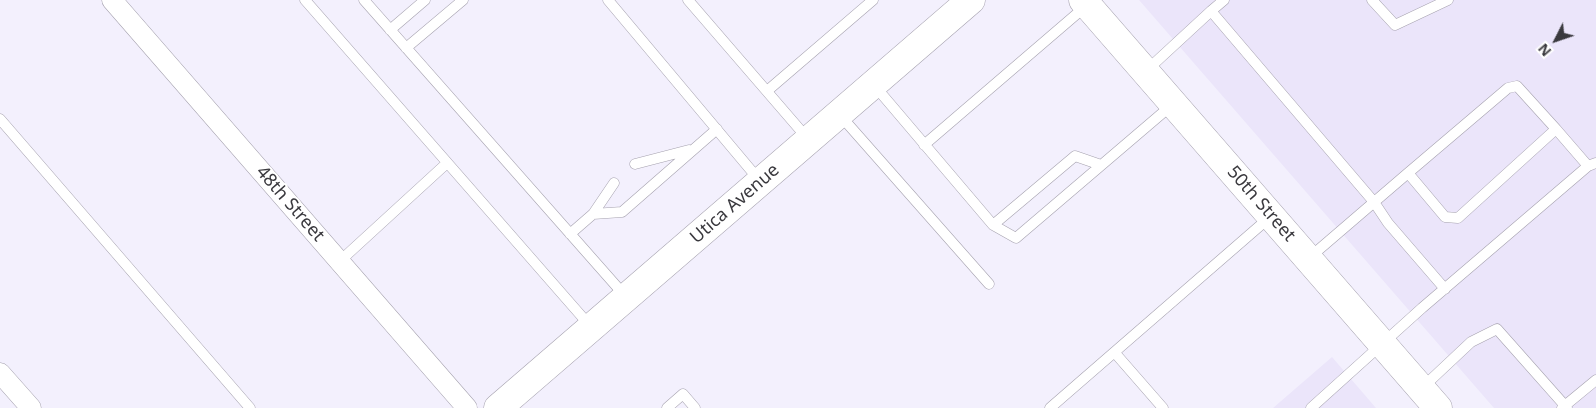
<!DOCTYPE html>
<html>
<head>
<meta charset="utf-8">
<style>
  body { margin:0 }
  #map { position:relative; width:1596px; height:408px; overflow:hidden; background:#f3f0fd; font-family:"Noto Sans",sans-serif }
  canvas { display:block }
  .north { position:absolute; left:1531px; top:15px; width:50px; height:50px; -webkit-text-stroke:4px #fff; paint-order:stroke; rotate:229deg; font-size:14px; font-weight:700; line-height:20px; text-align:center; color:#3a393e }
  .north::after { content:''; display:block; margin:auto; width:18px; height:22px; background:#3a393e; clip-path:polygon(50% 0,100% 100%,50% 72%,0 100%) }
</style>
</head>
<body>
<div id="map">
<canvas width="1596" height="408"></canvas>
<div class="north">N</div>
</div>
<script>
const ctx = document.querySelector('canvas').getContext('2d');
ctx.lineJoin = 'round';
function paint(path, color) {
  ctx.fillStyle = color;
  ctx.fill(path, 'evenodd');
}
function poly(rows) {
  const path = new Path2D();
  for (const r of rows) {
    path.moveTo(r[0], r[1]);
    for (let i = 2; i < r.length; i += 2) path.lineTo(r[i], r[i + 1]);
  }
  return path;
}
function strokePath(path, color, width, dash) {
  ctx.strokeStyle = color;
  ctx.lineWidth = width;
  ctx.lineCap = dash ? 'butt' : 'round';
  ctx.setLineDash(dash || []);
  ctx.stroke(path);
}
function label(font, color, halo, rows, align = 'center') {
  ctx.font = font + ' "Noto Sans",sans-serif';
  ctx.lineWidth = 4;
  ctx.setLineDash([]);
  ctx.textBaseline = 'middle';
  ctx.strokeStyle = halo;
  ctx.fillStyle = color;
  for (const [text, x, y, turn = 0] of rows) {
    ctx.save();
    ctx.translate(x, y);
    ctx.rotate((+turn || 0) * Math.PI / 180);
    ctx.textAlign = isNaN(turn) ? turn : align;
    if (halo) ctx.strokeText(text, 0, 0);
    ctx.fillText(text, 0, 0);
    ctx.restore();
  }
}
const built = poly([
  [1139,0,1596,0,1596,408,1494,408],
  [1332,357,1376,408,1273,408]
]);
const lane = poly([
  [305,0,591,327],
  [364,0,626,297],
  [608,0,760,181],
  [688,0,808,139],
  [1372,0,1395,25,1448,0],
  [1211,11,1224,0],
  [390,30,425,0],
  [406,48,463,0],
  [1146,71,1211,11,1374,202,1388,223,1445,289],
  [874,85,993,225,1016,238,1173,104],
  [767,91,873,0],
  [839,114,989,284],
  [0,119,250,408],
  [924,145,1086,6],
  [635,164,689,150],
  [1408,173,1508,88,1517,86,1556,129],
  [593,214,614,183],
  [993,225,1075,156,1101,165],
  [570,234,593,214,622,212,717,129],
  [1309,258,1408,173,1445,217,1458,218,1556,129,1588,166],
  [340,261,447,163],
  [1115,353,1163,408],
  [1422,388,1471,342,1497,329,1567,408],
  [667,408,683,394,695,408],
  [1050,408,1270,217],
  [1311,408,1422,308,1588,166,1596,163],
  [1562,408,1596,380]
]);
const street = poly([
  [112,0,467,408],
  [0,373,31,408]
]);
const secondary = poly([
  [1083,0,1438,408],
  [498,408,971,0]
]);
const streetNames = [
  ["48th Street",290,204,49],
  ["Utica Avenue",735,204,-41],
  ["50th Street",1261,204,49]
];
paint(built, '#ebe5fa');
strokePath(lane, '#a5a1ae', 11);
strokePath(street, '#a5a1ae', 21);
strokePath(secondary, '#a5a1ae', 29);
strokePath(lane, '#fff', 10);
strokePath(street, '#fff', 20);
strokePath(secondary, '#fff', 28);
label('18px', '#3a393e', '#fff', streetNames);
</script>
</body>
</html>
